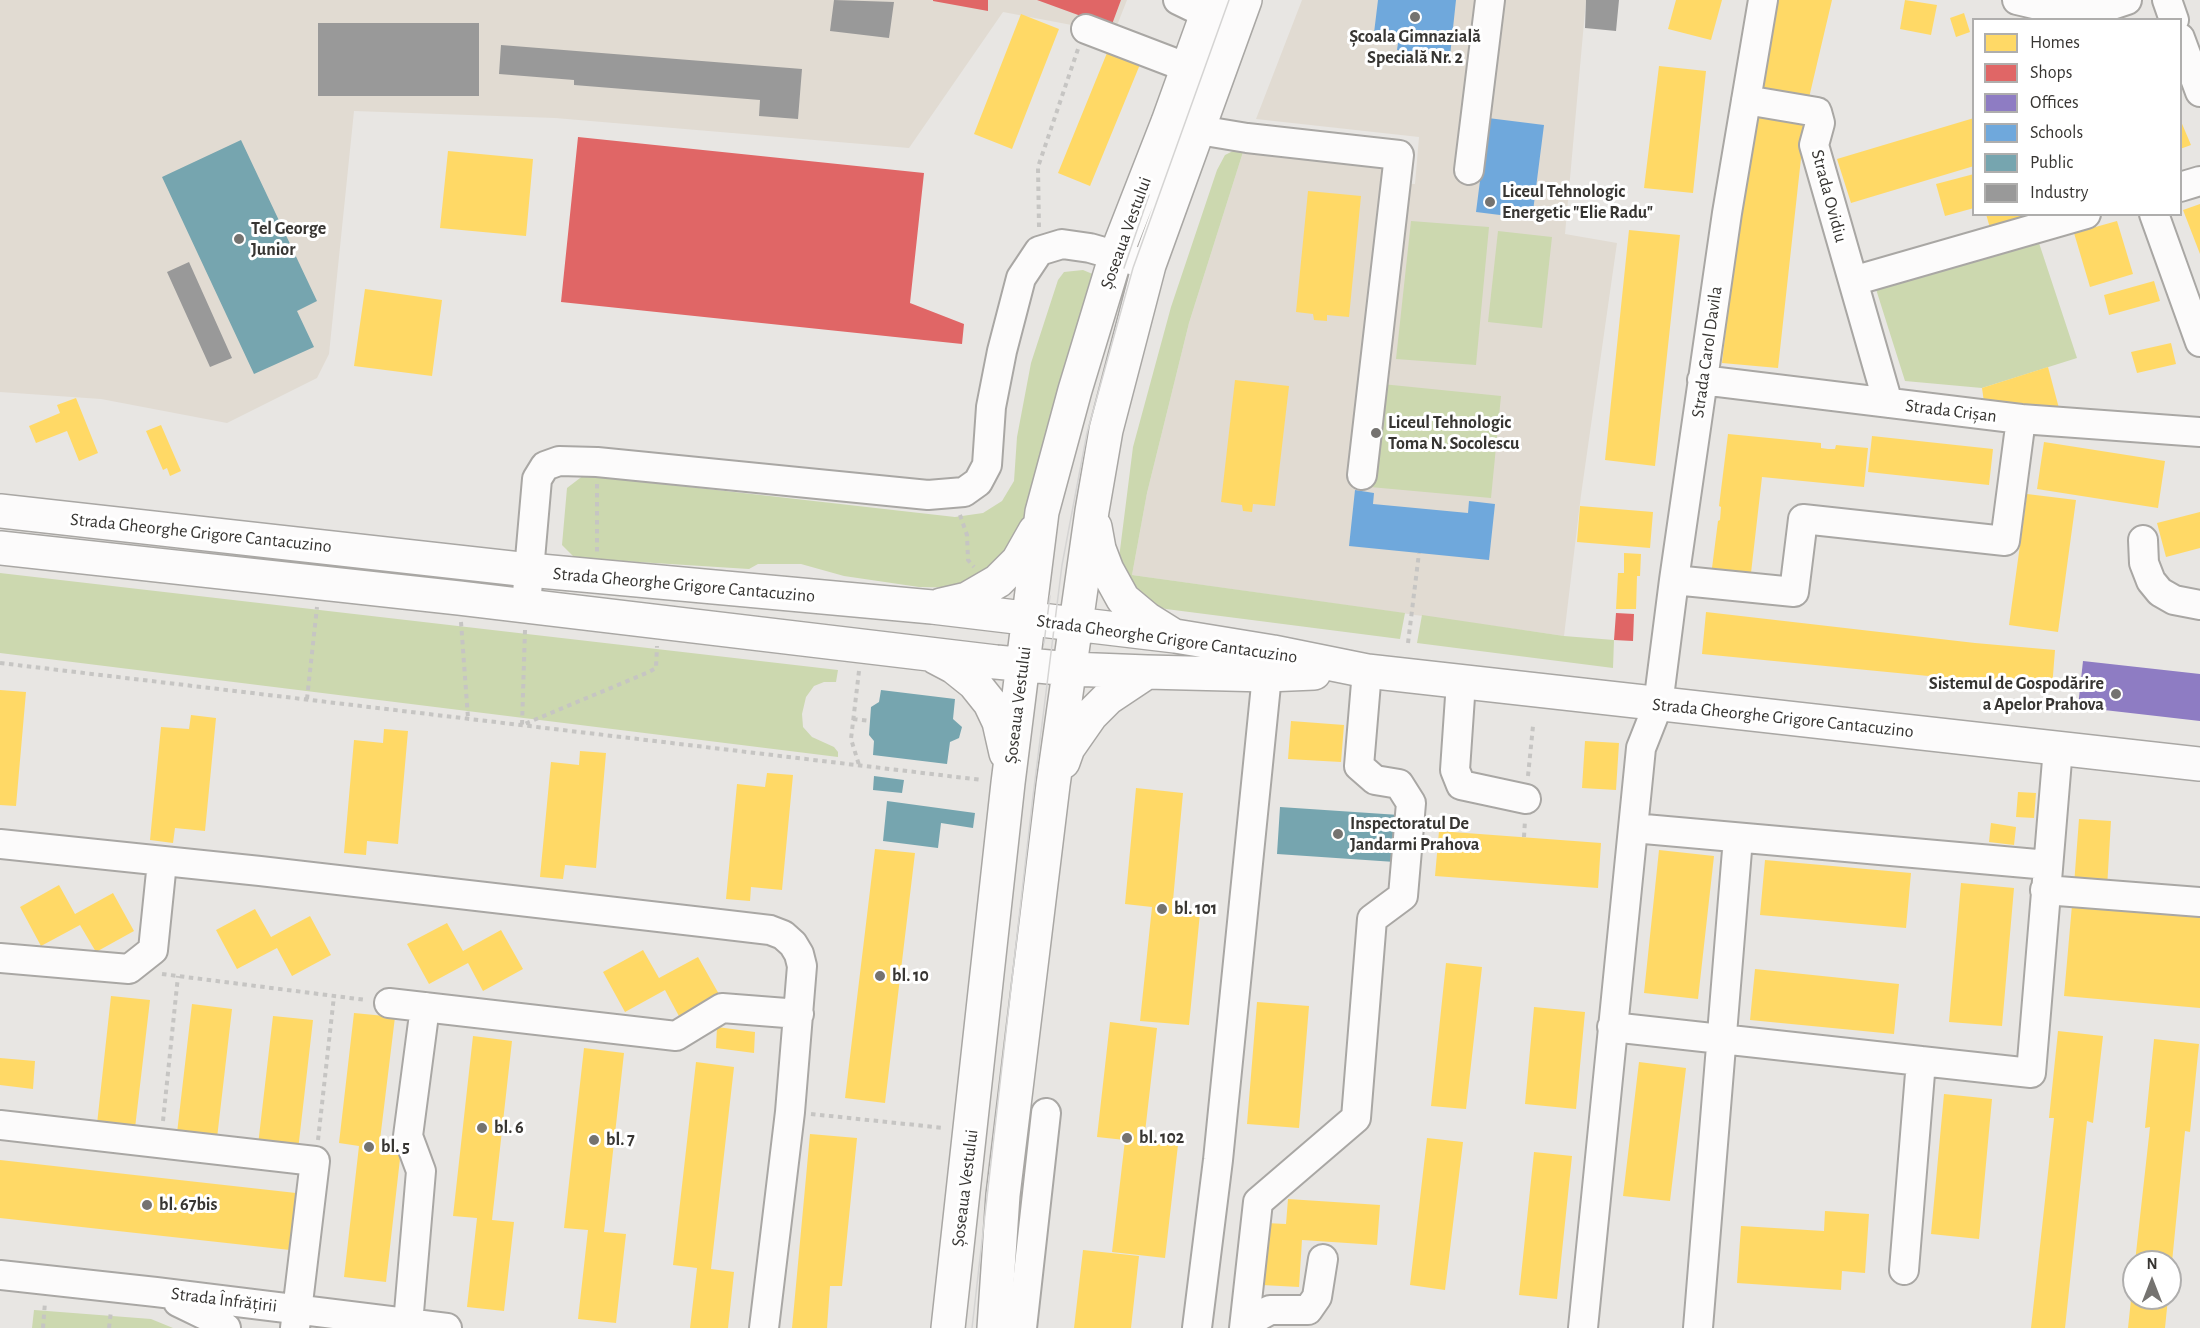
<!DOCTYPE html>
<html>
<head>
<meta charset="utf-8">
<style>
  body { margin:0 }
  #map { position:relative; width:2200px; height:1328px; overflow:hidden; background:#e8e6e3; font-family:"Alegreya Sans",sans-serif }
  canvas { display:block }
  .legend { position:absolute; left:1972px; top:18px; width:210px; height:198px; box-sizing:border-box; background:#fff; border:2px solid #afaead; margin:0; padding:8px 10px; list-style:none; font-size:18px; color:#373532 }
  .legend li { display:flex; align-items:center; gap:12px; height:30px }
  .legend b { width:30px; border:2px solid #afaead }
  .north { position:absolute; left:2122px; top:1250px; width:60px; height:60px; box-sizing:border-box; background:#fff; border:2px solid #afaead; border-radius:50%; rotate:0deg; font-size:16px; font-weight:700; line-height:24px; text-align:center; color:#373532 }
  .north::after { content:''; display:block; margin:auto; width:21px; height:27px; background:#757370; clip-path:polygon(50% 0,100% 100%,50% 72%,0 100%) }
</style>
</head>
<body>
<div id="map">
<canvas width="2200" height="1328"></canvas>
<ul class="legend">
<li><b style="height:16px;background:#ffd966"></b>Homes</li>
<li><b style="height:16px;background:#e06666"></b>Shops</li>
<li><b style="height:16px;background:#8e7cc3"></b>Offices</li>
<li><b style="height:16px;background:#6fa8dc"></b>Schools</li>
<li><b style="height:16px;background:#76a5af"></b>Public</li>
<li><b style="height:16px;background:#999"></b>Industry</li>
</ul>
<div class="north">N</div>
</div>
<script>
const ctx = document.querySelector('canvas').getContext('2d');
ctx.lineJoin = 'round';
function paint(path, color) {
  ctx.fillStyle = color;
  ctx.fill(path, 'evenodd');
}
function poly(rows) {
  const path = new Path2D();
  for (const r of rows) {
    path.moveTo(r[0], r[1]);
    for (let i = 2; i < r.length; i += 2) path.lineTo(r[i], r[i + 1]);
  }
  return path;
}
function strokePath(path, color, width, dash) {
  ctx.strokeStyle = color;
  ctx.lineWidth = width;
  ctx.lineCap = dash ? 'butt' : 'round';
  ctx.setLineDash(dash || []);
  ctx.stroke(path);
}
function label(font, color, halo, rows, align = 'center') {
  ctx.font = font + ' "Alegreya Sans",sans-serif';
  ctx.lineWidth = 6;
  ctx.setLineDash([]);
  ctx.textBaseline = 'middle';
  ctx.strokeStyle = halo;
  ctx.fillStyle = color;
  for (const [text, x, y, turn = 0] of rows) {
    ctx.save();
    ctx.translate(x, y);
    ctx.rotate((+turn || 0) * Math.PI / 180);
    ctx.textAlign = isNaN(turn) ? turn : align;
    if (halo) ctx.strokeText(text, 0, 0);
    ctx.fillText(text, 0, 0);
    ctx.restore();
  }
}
const built = poly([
  [0,0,1127,0,1114,33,1003,12,909,148,555,118,354,111,329,354,317,378,227,423,101,399,0,392],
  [1302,0,1586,0,1565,234,1617,243,1581,495,1564,636,1132,575,1147,493,1189,323,1243,152,1383,166,1382,183,1415,184,1419,137,1256,119]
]);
const green = poly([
  [1235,150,1243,152,1189,323,1147,493,1132,575,1405,613,1400,639,1166,609,1152,605,1126,582,1119,558,1133,447,1171,307,1217,170,1225,155],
  [1411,221,1489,227,1476,365,1396,359],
  [1498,231,1552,237,1542,328,1488,322],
  [2038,240,2077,358,1982,388,1905,381,1875,286],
  [1083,270,1095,275,1022,531,1006,561,960,588,919,587,844,576,801,564,758,564,749,569,575,558,562,545,567,488,584,475,955,517,983,513,1002,501,1014,481,1017,437,1031,363,1058,280,1064,272],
  [1382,384,1501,396,1491,498,1370,487],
  [0,573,838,670,836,682,824,682,814,686,806,697,802,714,803,727,812,737,834,747,838,752,838,757,0,653],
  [1422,615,1564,636,1614,640,1613,668,1417,643],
  [34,1310,151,1319,173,1328,32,1328]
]);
const homes = poly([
  [1676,0,1722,0,1711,40,1668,29],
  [1777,0,1832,0,1808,102,1755,90],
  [1905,0,1937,5,1931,35,1900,29],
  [1964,13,1970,32,1956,37,1950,18],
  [1021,14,1059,29,1012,149,974,134],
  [1109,48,1141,62,1090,186,1058,173],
  [1659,66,1706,71,1693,193,1644,188],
  [1750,115,1805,122,1778,368,1722,363],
  [1974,118,1974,166,1851,203,1837,159],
  [2180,119,2191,145,2180,149],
  [448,151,533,159,526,236,440,228],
  [1974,174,1974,208,1945,216,1936,184],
  [1308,191,1361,196,1349,317,1327,315,1327,321,1314,320,1313,314,1296,312],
  [2200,204,2200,254,2183,210],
  [1986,214,2038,214,1992,235],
  [2117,221,2133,274,2090,287,2074,233],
  [1629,230,1680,235,1655,466,1605,460],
  [2154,281,2160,301,2109,315,2104,295],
  [365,289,442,300,432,376,354,366],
  [2171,343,2176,364,2137,373,2131,352],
  [2048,367,2060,412,1984,402,1982,388],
  [1235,380,1289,386,1275,506,1253,504,1252,512,1243,511,1242,505,1221,502],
  [76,398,98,453,79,461,67,431,36,443,29,426,60,413,57,405],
  [161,425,181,471,170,476,167,468,163,470,146,431],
  [1728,434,1821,443,1821,448,1828,449,1835,449,1836,445,1868,448,1864,487,1762,477,1751,573,1712,568,1718,521,1720,520,1721,507,1719,506],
  [1872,436,1993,449,1989,485,1868,472],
  [2044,442,2165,461,2158,508,2037,489],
  [2027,494,2076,500,2058,632,2009,625],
  [1580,506,1653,512,1650,548,1577,542],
  [2200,512,2200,548,2166,557,2157,523],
  [1624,553,1641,554,1640,576,1637,576,1636,609,1616,609,1618,573,1624,573],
  [1706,612,1975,643,2055,650,2052,688,1702,654],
  [0,690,26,692,16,806,0,805],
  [191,715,216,718,205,831,175,828,173,843,150,840,161,727,189,729],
  [1291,721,1344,725,1341,762,1288,759],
  [384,729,408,731,398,844,367,841,366,855,344,853,354,740,383,743],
  [1585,741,1619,743,1616,790,1582,788],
  [580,751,606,753,596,868,565,865,563,879,540,877,551,762,579,765],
  [767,773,793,775,782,890,751,887,750,901,726,899,737,784,765,787],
  [1136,788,1183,793,1172,911,1200,913,1189,1025,1140,1021,1152,907,1125,904],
  [2018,792,2036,793,2034,818,2016,817],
  [2079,819,2111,821,2107,888,2074,885],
  [1991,823,2016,827,2014,845,1989,842],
  [1439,831,1601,843,1598,888,1435,876],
  [875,849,915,853,885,1103,845,1098],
  [1659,850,1714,856,1698,999,1644,993],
  [1765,860,1911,873,1906,928,1760,915],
  [1961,883,2014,888,2002,1026,1949,1022],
  [59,885,75,914,113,893,134,931,96,952,80,925,41,946,20,907],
  [2072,905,2200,916,2200,1008,2064,996],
  [255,909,271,937,310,916,331,955,292,976,277,948,237,969,216,930],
  [447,923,463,951,501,930,523,969,483,991,468,963,429,984,407,944],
  [643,950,659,978,698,957,720,996,680,1018,665,990,625,1012,603,972],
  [1446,963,1482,967,1466,1109,1431,1106],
  [1755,969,1899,984,1894,1034,1750,1020],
  [111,996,150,1000,135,1128,97,1124],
  [1257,1002,1309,1006,1299,1128,1247,1124],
  [192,1004,232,1009,217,1138,177,1133],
  [1534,1007,1585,1012,1576,1109,1525,1104],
  [354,1013,395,1017,379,1148,401,1150,386,1282,344,1277,359,1146,339,1143],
  [273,1016,313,1020,298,1150,258,1145],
  [1110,1022,1157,1028,1144,1141,1178,1145,1165,1258,1112,1252,1125,1140,1097,1137],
  [717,1027,755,1032,754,1053,716,1048],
  [2058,1031,2103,1036,2093,1123,2087,1121,2065,1328,2031,1328,2054,1118,2049,1118],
  [473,1036,512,1041,492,1220,514,1222,504,1311,467,1307,477,1218,453,1216],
  [2154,1039,2199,1044,2190,1132,2185,1131,2172,1262,2135,1262,2150,1127,2145,1128],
  [584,1048,624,1053,604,1232,626,1234,616,1323,578,1319,588,1230,564,1228],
  [0,1058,35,1061,33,1089,0,1085],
  [696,1062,734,1067,711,1269,734,1272,728,1328,690,1328,697,1268,673,1265],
  [1639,1062,1686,1068,1670,1201,1623,1196],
  [1944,1094,1992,1099,1979,1239,1931,1234],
  [810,1134,857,1138,842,1286,830,1286,827,1328,792,1328],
  [1427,1138,1463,1142,1445,1290,1410,1285],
  [1534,1152,1572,1156,1557,1299,1519,1295],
  [0,1160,296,1193,290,1250,0,1218],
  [1288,1199,1380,1205,1377,1245,1302,1240,1299,1287,1262,1285,1266,1223,1286,1224],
  [1825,1211,1869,1214,1865,1273,1842,1271,1841,1290,1737,1283,1741,1226,1824,1231],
  [1083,1250,1139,1256,1131,1328,1074,1328],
  [2132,1290,2134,1298,2168,1298,2165,1328,2128,1328]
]);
const shops = poly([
  [933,0,988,0,988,11,933,1],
  [1037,0,1121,0,1111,27],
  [578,137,924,173,910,303,964,324,962,344,561,302],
  [1616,613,1634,614,1633,641,1614,640]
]);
const offices = poly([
  [2083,661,2200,674,2200,721,2078,707]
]);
const schools = poly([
  [1378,0,1456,0,1450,56,1397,50,1399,36,1374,33],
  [1488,118,1544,125,1532,219,1476,212],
  [1355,490,1374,493,1373,504,1468,513,1469,501,1495,504,1489,560,1349,546]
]);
const public = poly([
  [241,140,317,301,297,311,314,347,254,374,162,177],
  [881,690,955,699,953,719,962,727,959,738,950,742,947,764,873,755,874,741,869,735,871,707,879,702],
  [874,776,904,780,902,793,873,790],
  [887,801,975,813,973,828,941,823,938,848,883,841],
  [1280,807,1399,815,1395,862,1277,854]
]);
const industry = poly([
  [834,0,894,2,889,38,830,31],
  [1586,0,1619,0,1616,31,1585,28],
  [318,23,479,23,479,96,318,96],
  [501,45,802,69,798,119,759,116,760,100,574,85,574,80,499,74],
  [189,262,232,358,210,367,167,272]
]);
const path = poly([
  [1039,227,1038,167,1078,49],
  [597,484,597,552],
  [960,515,967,535,968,560,974,567],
  [461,622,468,718],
  [525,630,522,725,649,672,656,668,657,646],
  [1408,643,1419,553],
  [0,663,982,780],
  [859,671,851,739,859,765],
  [307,699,317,607],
  [853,719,870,721],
  [1528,776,1533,726],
  [1524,837,1525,820],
  [162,974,366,1000],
  [811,1114,944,1128],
  [163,1121,178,976],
  [318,1140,334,996],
  [43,1328,45,1302],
  [109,1328,111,1311]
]);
const minor = poly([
  [1178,0,1207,14],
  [2017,0,2064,11,2080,13,2100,9,2127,0],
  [2167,0,2174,20],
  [1086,29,1188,68],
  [2180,38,2200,92],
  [1746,100,1817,112,1820,123,1814,145,1888,403],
  [1177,124,1199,130,1247,138,1399,155,1362,475],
  [1469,170,1490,0],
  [2180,187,2200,181],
  [2154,214,2200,342],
  [1853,281,2086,214],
  [1702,380,2021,419,2200,432],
  [2143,540,2144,563,2151,581,2160,592,2174,600,2200,605],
  [1674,580,1794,592,1803,519,2005,541,2021,419],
  [526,605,537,479,545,466,559,461,597,462,928,495,964,492,978,482,987,465,991,407,1002,351,1021,278,1039,251,1062,244,1090,248,1149,265],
  [1461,682,1455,770,1461,785,1526,799],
  [1633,828,2048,865],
  [0,844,260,871,702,922,770,930,783,935,793,944,799,954,802,966,790,1112,764,1328],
  [2045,890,2200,902],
  [0,958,129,969,153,950,162,862],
  [389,1003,676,1036,722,1008,799,1014],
  [1612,1027,1921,1061,1904,1270],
  [1921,1061,2031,1073,2058,748],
  [0,1125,315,1161,295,1328],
  [0,1275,156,1292,447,1328],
  [178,1302,209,1317,226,1328],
  [408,1324,421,1171,408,1136,425,1007],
  [1245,1324,1270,1310,1308,1310,1317,1297,1323,1259],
  [1022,1328,1046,1113],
  [1197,1328,1218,1160,1267,675],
  [1244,1328,1258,1202,1356,1118,1372,919,1403,896,1411,803,1399,784,1375,780,1359,766,1367,671],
  [1583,1328,1641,748,1658,705,1674,580,1727,213,1763,0],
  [1698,1328,1738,838]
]);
const major = poly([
  [0,511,529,570,932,607,1175,636,1273,652,1367,671,2200,764],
  [1095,527,1099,549,1107,570,1123,599,1147,619,1171,634],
  [0,548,459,598,996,662,1070,669,1147,672,1267,675,1314,673],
  [941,605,967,599,998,581,1018,561,1035,531],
  [935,657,954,667,974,683,990,703,999,722,1006,753],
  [1063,762,1068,748,1091,715,1108,698,1147,672],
  [948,1328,1008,783,1042,512,1075,390,1116,255,1168,122,1212,0],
  [994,1328,1003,1195,1053,785,1092,511,1106,430,1149,265,1245,0]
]);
const tram = poly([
  [1124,268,1149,195],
  [1044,643,1050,596],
  [972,1328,1033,796,1062,565,1087,433,1133,268,1229,0]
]);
const markers = [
  [1415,17,6,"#757370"],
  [1490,202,6,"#757370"],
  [239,239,6,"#757370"],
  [1376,433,6,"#757370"],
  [2116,694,6,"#757370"],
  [1338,834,6,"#757370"],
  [1162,909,6,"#757370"],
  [880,976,6,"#757370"],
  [482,1128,6,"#757370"],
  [1127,1138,6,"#757370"],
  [594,1140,6,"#757370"],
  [369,1147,6,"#757370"],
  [147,1205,6,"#757370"]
];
const poiNames = [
  ["Școala Gimnazială",1415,37,"center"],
  ["Specială Nr. 2",1415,58,"center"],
  ["Liceul Tehnologic",1502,192],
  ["Energetic \"Elie Radu\"",1502,213],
  ["Tel George",251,229],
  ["Junior",251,250],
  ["Liceul Tehnologic",1388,423],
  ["Toma N. Socolescu",1388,444],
  ["Sistemul de Gospodărire",2104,684,"right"],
  ["a Apelor Prahova",2104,705,"right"],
  ["Inspectoratul De",1350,824],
  ["Jandarmi Prahova",1350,845],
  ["bl. 101",1174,909],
  ["bl. 10",892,976],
  ["bl. 6",494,1128],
  ["bl. 102",1139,1138],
  ["bl. 7",606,1140],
  ["bl. 5",381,1147],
  ["bl. 67bis",159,1205]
];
const streetNames = [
  ["Strada Ovidiu",1829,196,75],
  ["Șoseaua Vestului",1126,233,-70],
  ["Strada Carol Davila",1707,352,-82],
  ["Strada Crișan",1951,411,7],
  ["Strada Gheorghe Grigore Cantacuzino",201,533,6],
  ["Strada Gheorghe Grigore Cantacuzino",684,585,5],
  ["Strada Gheorghe Grigore Cantacuzino",1167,639,8],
  ["Șoseaua Vestului",1018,705,-83],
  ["Strada Gheorghe Grigore Cantacuzino",1783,718,6],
  ["Șoseaua Vestului",965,1188,-83],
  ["Strada Înfrățirii",224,1300,7]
];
paint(built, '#e1dbd2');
paint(green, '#ccd8af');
paint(homes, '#ffd966');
paint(shops, '#e06666');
paint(offices, '#8e7cc3');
paint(schools, '#6fa8dc');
paint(public, '#76a5af');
paint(industry, '#999');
strokePath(minor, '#a9a7a4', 32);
strokePath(major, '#a9a7a4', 36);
strokePath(path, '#c6c5c3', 4, [4.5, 4.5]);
strokePath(minor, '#fcfbfb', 28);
strokePath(major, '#fcfbfb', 33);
strokePath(tram, '#d5d4d3', 1.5);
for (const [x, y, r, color] of markers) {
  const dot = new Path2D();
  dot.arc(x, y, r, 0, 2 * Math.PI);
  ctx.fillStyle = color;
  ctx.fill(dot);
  strokePath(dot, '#fff', 2);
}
label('bold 18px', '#373532', '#fff', poiNames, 'left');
label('18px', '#373532', '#fff', streetNames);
</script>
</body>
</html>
